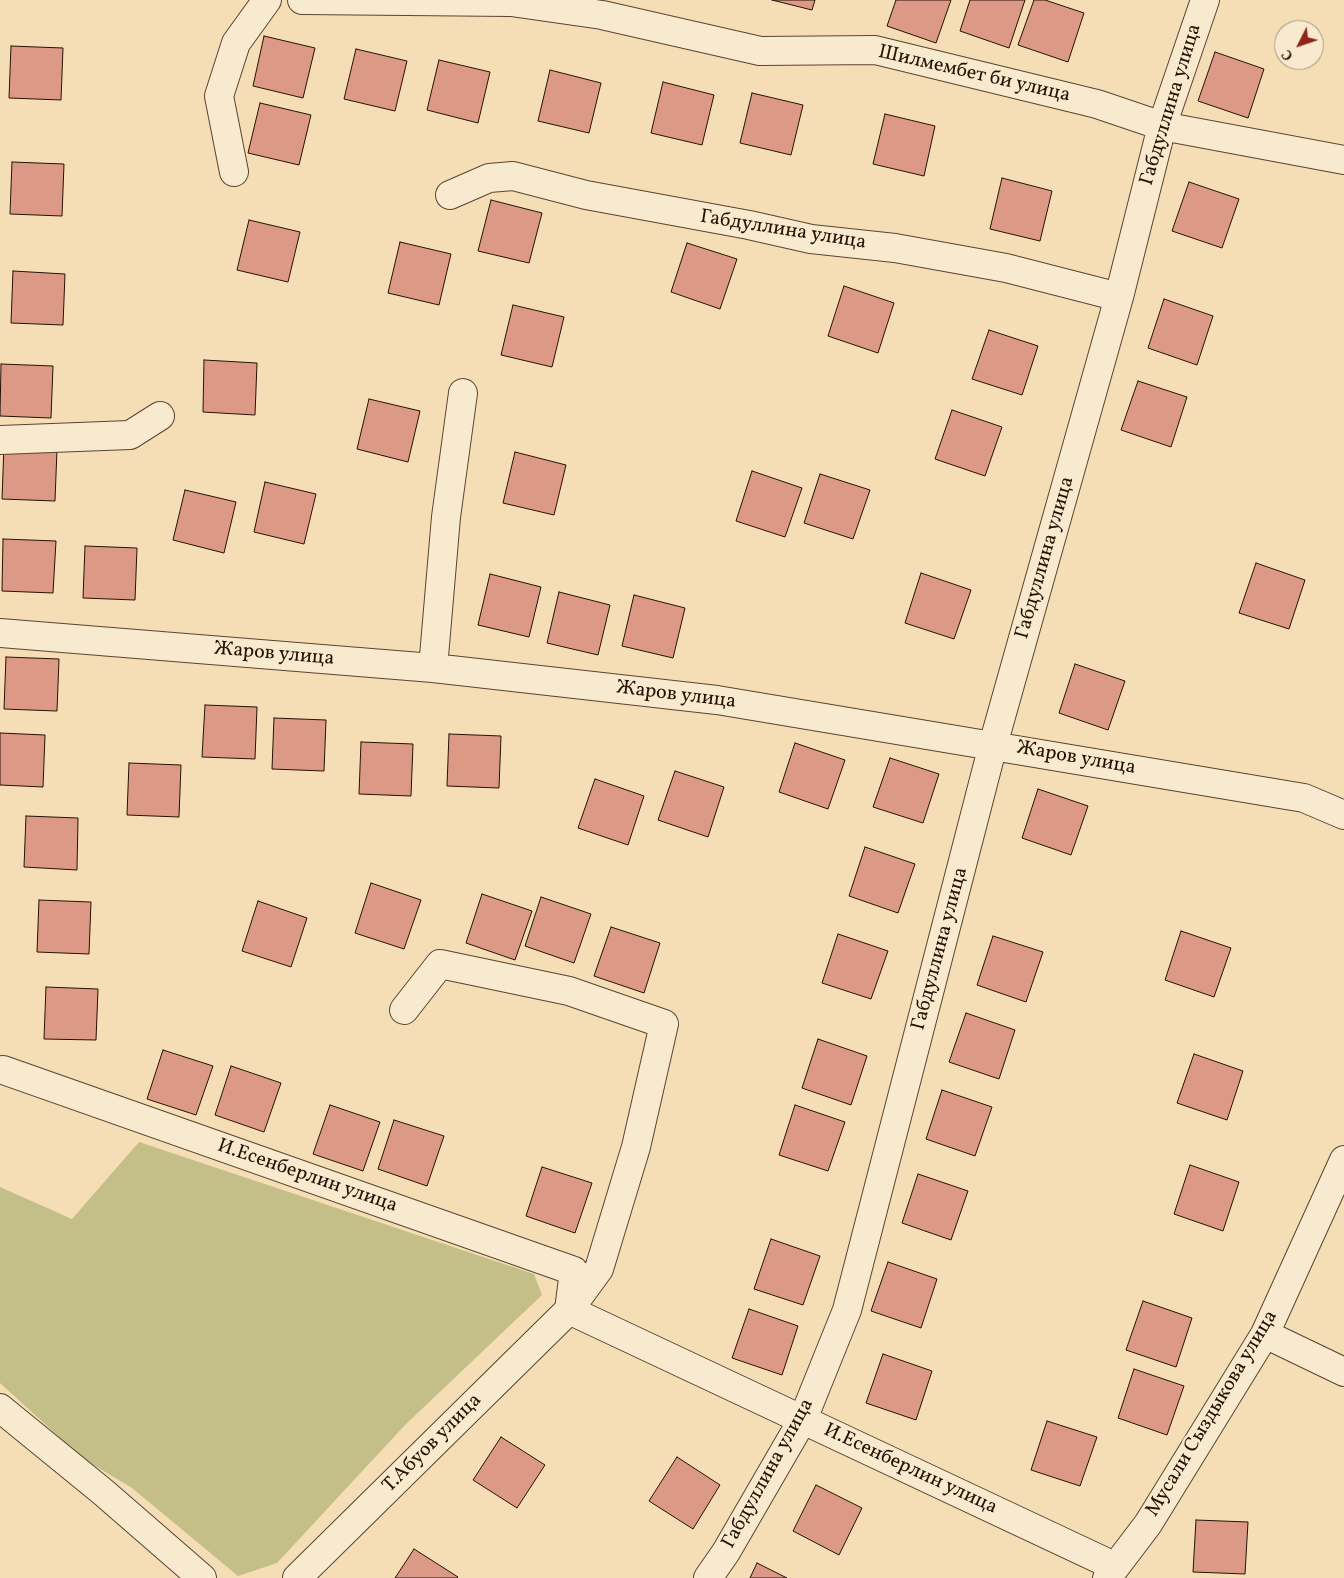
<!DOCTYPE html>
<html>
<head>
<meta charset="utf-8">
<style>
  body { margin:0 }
  #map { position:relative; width:1344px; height:1578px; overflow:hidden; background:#f5deb5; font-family:Vollkorn,serif }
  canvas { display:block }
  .north { position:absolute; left:1274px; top:20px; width:50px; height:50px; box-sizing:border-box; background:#f8eacf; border:1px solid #a4937e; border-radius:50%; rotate:229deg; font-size:14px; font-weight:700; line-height:20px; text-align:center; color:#261104 }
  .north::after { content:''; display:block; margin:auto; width:18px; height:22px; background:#8f2418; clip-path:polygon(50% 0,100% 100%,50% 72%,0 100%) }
</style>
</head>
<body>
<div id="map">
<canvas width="1344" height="1578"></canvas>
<div class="north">С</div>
</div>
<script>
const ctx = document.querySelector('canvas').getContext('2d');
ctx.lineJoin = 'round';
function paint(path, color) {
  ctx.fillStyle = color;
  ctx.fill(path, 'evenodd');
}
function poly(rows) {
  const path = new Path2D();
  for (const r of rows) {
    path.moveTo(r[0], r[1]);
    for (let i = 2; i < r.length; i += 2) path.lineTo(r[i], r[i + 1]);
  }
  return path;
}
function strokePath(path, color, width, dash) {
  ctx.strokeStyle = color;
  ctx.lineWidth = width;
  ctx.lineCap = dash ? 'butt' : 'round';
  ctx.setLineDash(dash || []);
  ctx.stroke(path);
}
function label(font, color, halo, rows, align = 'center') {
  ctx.font = font + ' Vollkorn,serif';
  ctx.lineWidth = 5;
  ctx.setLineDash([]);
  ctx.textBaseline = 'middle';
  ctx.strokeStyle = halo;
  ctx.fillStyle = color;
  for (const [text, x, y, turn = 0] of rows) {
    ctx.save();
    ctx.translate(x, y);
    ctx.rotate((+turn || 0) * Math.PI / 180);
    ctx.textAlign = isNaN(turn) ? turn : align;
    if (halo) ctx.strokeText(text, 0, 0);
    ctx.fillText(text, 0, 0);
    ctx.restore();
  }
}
const green = poly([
  [139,1142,534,1274,542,1295,405,1425,277,1563,238,1576,132,1488,82,1458,0,1383,0,1187,72,1219]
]);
const building = poly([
  [772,0,815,0,812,10,772,0],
  [896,0,951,0,936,43,887,26,896,0],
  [970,0,1025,0,1009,48,960,31,970,0],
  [1034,0,1045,0,1084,13,1068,62,1018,45,1034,0],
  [264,36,315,48,303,98,253,86,264,36],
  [11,46,63,48,61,100,9,98,11,46],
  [356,49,407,61,395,111,344,99,356,49],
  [1215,52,1264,69,1248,118,1198,101,1215,52],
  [439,60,490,72,478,123,427,110,439,60],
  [550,70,601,83,589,133,538,121,550,70],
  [663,82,714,95,702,145,651,133,663,82],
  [752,93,803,105,791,155,740,143,752,93],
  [260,103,311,115,299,165,248,153,260,103],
  [885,114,935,126,924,176,873,164,885,114],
  [12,162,64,164,62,216,10,214,12,162],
  [1002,178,1052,191,1040,241,990,229,1002,178],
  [1189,182,1239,199,1222,248,1172,231,1189,182],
  [491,200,542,213,529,263,478,251,491,200],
  [249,220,300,232,288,282,237,270,249,220],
  [400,242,451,254,439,305,388,293,400,242],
  [687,243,737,259,720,309,671,292,687,243],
  [13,271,65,274,63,325,11,323,13,271],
  [844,286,894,303,878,353,828,336,844,286],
  [1164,299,1213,316,1197,365,1148,348,1164,299],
  [513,305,564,317,552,367,501,355,513,305],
  [989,330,1038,346,1022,395,972,379,989,330],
  [204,360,257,363,255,415,203,412,204,360],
  [1,364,53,366,51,418,0,416,1,364],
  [1138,381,1187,397,1171,447,1121,430,1138,381],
  [369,399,420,411,408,462,357,449,369,399],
  [952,410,1002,427,985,476,935,459,952,410],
  [4,446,57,449,55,501,2,499,4,446],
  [515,452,566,465,554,515,503,503,515,452],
  [752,471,802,488,785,537,736,521,752,471],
  [820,474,870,490,853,539,804,523,820,474],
  [265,482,316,494,304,544,254,532,265,482],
  [185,490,236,502,224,553,173,540,185,490],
  [3,539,56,541,53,593,2,591,3,539],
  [85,546,137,548,135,600,83,598,85,546],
  [1256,563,1305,580,1289,629,1239,613,1256,563],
  [921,573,971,590,954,639,905,623,921,573],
  [490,574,541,587,529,637,478,625,490,574],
  [559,592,610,605,598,655,547,643,559,592],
  [634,595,685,608,673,658,622,646,634,595],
  [6,657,59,659,57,711,4,709,6,657],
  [1075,664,1125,681,1108,730,1059,713,1075,664],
  [205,705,257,707,255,759,202,757,205,705],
  [274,718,326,720,324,771,272,769,274,718],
  [0,733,45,735,43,787,0,785,0,733],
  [449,734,501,736,499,788,447,786,449,734],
  [361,742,413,744,411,796,359,794,361,742],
  [795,743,845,760,828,809,779,792,795,743],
  [890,758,939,774,923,823,873,807,890,758],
  [129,763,181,765,179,817,127,815,129,763],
  [675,771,724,787,708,837,658,820,675,771],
  [595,779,644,796,628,845,578,828,595,779],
  [1038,789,1088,806,1071,855,1022,838,1038,789],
  [26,816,78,818,77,870,24,867,26,816],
  [865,847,915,864,898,913,849,896,865,847],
  [371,883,421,900,404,949,355,933,371,883],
  [482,894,532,911,515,960,466,943,482,894],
  [541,897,591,914,574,963,525,946,541,897],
  [39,900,91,902,89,954,37,952,39,900],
  [258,901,307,918,291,967,242,951,258,901],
  [611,927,660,943,644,993,594,976,611,927],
  [1181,931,1231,948,1214,997,1165,980,1181,931],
  [838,934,888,951,871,999,822,983,838,934],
  [993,936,1043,952,1026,1002,977,985,993,936],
  [46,987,98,989,96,1040,44,1039,46,987],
  [966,1013,1015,1030,999,1079,949,1062,966,1013],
  [818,1039,867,1056,851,1105,802,1088,818,1039],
  [163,1050,213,1066,196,1115,147,1099,163,1050],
  [1194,1054,1243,1071,1227,1120,1177,1103,1194,1054],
  [231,1066,281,1083,264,1132,215,1115,231,1066],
  [942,1090,992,1107,975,1156,926,1139,942,1090],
  [330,1105,380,1122,363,1171,313,1154,330,1105],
  [795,1105,845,1122,828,1171,779,1155,795,1105],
  [394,1120,444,1136,427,1186,378,1169,394,1120],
  [1190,1165,1239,1182,1223,1231,1174,1214,1190,1165],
  [542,1167,592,1183,575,1233,526,1216,542,1167],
  [918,1174,968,1191,951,1240,902,1223,918,1174],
  [771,1239,820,1256,803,1305,754,1289,771,1239],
  [888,1262,937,1279,921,1328,871,1311,888,1262],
  [1143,1301,1192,1318,1176,1367,1126,1350,1143,1301],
  [749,1309,798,1326,782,1375,732,1358,749,1309],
  [883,1354,932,1371,916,1420,866,1403,883,1354],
  [1134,1369,1184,1386,1167,1435,1118,1418,1134,1369],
  [1047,1421,1097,1437,1080,1486,1031,1470,1047,1421],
  [501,1437,545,1465,517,1508,473,1480,501,1437],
  [677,1457,720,1485,693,1529,649,1501,677,1457],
  [816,1485,862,1508,839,1555,793,1531,816,1485],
  [1196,1520,1248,1522,1245,1574,1193,1572,1196,1520],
  [414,1549,458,1577,457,1578,395,1578,414,1549],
  [757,1563,787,1578,750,1578,757,1563]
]);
const minor = poly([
  [302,0,511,2,602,15,760,51,875,50,1097,104,1162,126,1344,160],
  [234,172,219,96,236,43,267,0],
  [450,195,489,178,513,176,586,195,749,225,811,239,895,248,1006,268,1119,297],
  [0,440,130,435,160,416],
  [0,633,433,668,717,700,1304,798,1344,815],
  [433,668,446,517,463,393],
  [3,1070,574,1271,569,1310,1114,1566],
  [1265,1334,1344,1372],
  [0,1408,103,1492,202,1578],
  [297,1578,569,1310,599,1269,636,1147,664,1024,569,991,440,964,404,1010],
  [708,1578,726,1552,803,1419,847,1310,993,745,1119,297,1162,126,1205,0],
  [1107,1578,1148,1524,1265,1334,1344,1160]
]);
const streetNames = [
  ["Шилмембет би улица",974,75,13],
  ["Габдуллина улица",1172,105,-73],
  ["Габдуллина улица",783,231,9],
  ["Габдуллина улица",1046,558,-74],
  ["Жаров улица",274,655,5],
  ["Жаров улица",676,696,7],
  ["Жаров улица",1076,759,10],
  ["Габдуллина улица",941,949,-75],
  ["И.Есенберлин улица",307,1177,19],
  ["Мусали Сыздыкова улица",1213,1414,-59],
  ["Т.Абуов улица",433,1444,-45],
  ["И.Есенберлин улица",910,1470,25],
  ["Габдуллина улица",769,1474,-61]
];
paint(green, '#c4bf88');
paint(building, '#dc9a86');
strokePath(building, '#261104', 1);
strokePath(minor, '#5a4430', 30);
strokePath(minor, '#f8eacf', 28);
label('20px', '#261104', '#f8eacf', streetNames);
</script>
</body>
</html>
